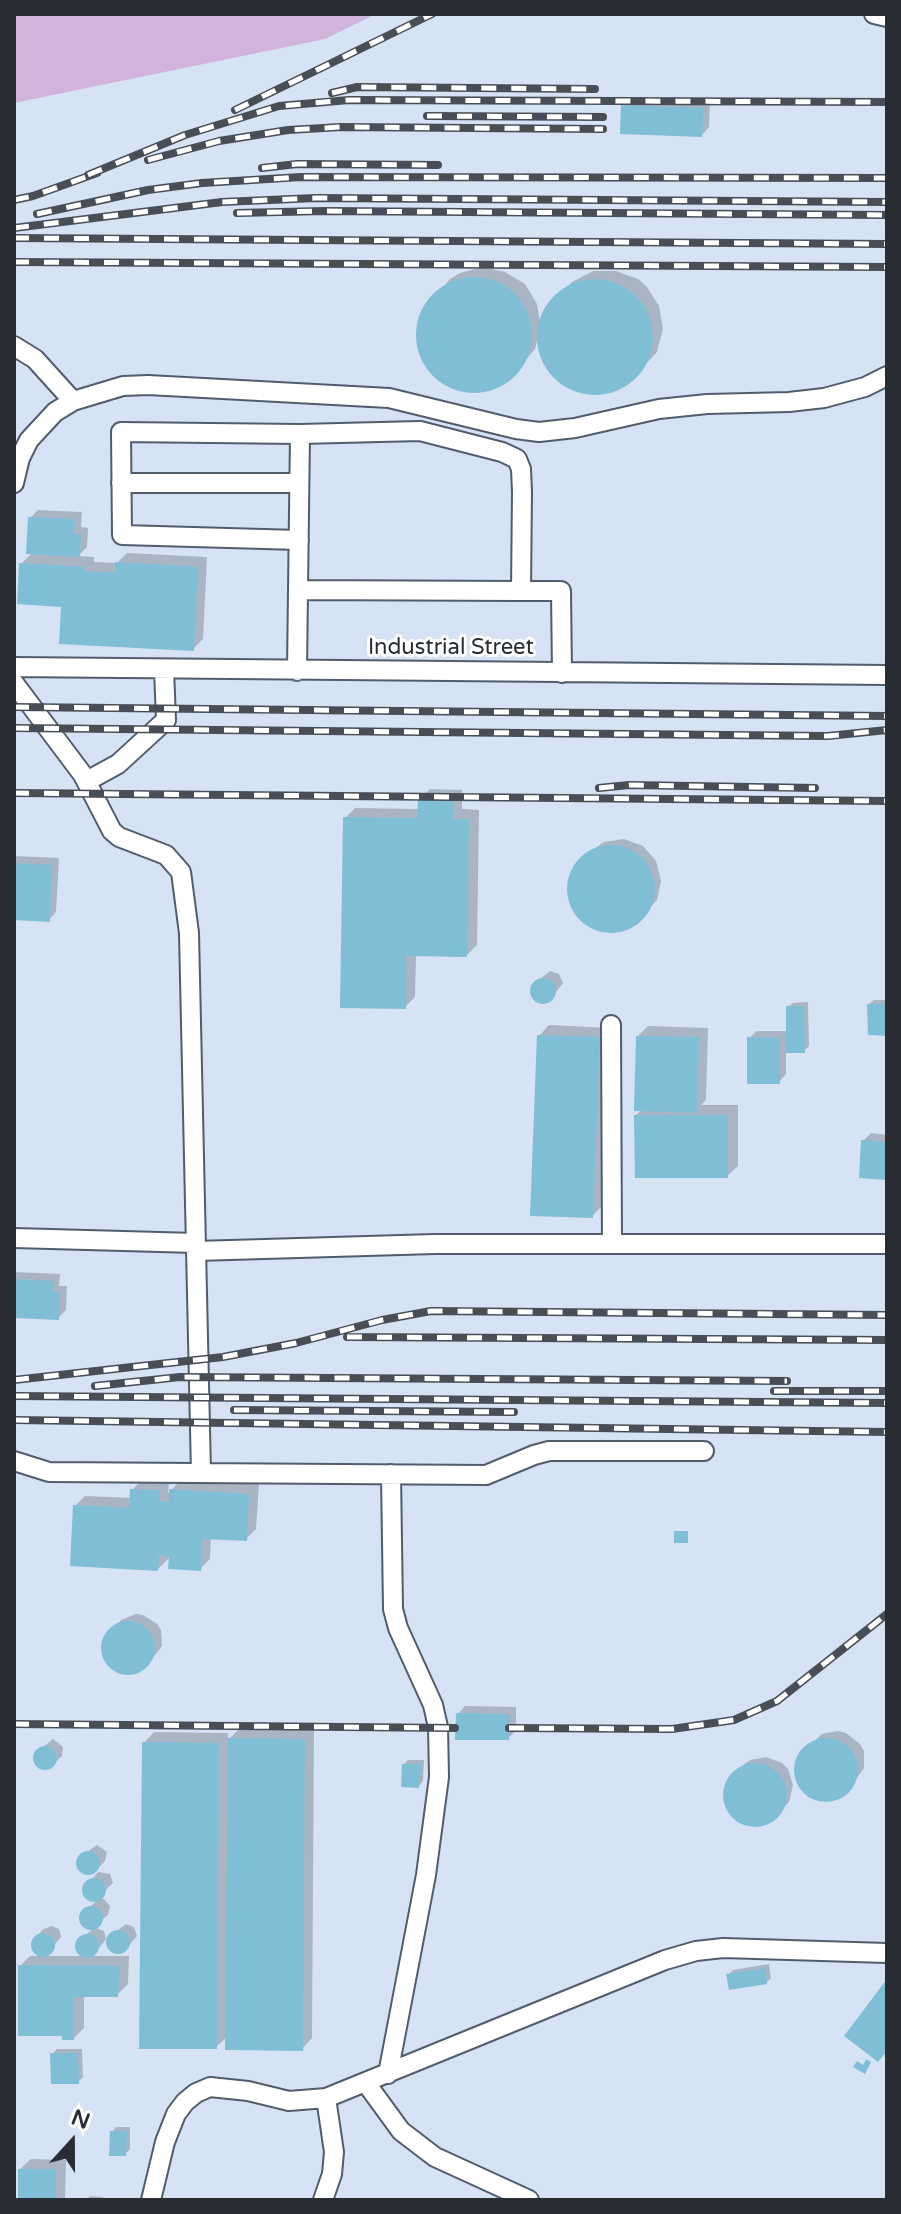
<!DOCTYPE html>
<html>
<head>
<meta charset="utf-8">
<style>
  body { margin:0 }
  #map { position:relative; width:901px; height:2214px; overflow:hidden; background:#d5e3f5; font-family:"Varela Round",sans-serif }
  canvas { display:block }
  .frame { position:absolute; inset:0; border:16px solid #282d34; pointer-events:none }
  .north { position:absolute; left:32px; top:2102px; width:80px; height:80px; -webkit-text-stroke:6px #fff; paint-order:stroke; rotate:21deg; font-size:22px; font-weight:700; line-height:32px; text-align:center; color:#282d34 }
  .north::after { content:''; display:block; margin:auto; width:28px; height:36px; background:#282d34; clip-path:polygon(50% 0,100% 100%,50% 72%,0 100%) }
</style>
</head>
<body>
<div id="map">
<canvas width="901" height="2214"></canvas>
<div class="frame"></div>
<div class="north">N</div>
</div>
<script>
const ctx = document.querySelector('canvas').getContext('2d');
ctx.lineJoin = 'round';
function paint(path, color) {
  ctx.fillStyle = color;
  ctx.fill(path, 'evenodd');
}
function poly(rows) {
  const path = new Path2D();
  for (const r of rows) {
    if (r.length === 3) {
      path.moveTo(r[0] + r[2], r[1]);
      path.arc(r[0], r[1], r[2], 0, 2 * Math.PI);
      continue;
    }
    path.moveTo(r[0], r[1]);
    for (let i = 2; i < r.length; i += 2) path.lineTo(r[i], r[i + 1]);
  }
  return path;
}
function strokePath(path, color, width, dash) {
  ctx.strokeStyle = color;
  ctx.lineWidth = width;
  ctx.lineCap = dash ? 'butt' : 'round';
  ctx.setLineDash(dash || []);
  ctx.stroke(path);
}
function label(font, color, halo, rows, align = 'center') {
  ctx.font = font + ' "Varela Round",sans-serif';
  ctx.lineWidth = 6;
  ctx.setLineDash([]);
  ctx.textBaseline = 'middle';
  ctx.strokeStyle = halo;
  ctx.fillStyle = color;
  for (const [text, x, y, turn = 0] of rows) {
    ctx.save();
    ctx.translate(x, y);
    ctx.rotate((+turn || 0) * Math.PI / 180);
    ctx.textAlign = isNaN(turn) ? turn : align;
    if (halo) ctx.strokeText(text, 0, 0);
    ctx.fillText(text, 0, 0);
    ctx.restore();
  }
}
const green = poly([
  [14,14,376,14,325,39,14,103]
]);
const shadow = poly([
  [630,99,710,102,709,127,702,135,623,106],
  [483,267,505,272,525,284,537,304,541,328,546,311,572,282,593,271,616,271,638,279,647,287,659,306,663,329,657,352,630,381,621,387,598,393,575,389,555,376,543,357,539,332,535,349,509,379,488,389,464,390,443,381,426,365,418,343,420,319,424,309,450,279,460,273],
  [14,416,15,416,14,478],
  [38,510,82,512,81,527,88,528,87,547,78,556,94,557,94,562,117,563,127,553,207,557,203,639,193,649,63,605,21,564,32,553,30,518],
  [430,789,462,790,462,809,479,810,477,945,467,955,416,954,415,997,405,1007,345,818,355,808,419,809,420,800],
  [624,839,643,846,656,861,661,881,657,900,635,924,616,931,596,929,587,924,573,909,570,900,570,879,579,862,588,853,604,842],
  [14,856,59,858,56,912,49,920,14,918],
  [550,971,559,974,563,983,550,1000,545,1002,535,999,532,990,533,985],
  [874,1000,887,1000,887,1034,869,1004],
  [808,1002,809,1046,804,1051,786,1051,786,1074,779,1082,749,1038,757,1031,788,1031,788,1007,793,1003],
  [549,1025,609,1028,602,1206,592,1216,539,1036],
  [648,1026,708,1028,706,1100,701,1105,738,1105,738,1166,727,1176,636,1115,643,1109,638,1036],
  [871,1133,887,1135,887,1178,863,1141],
  [14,1272,60,1274,59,1286,67,1286,66,1310,58,1318,14,1316],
  [142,1480,169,1481,168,1493,181,1480,259,1484,256,1529,246,1539,211,1537,210,1559,200,1569,171,1556,158,1569,75,1506,85,1496,131,1498,132,1490],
  [136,1614,143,1615,157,1624,161,1630,162,1646,145,1668,130,1674,122,1673,108,1664,105,1657,104,1642,121,1620],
  [465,1706,516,1707,516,1731,508,1738,458,1714],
  [240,1728,314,1729,312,2038,302,2049,228,2036,216,2047,144,1743,154,1732,228,1733,228,1740],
  [838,1731,846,1733,860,1744,864,1751,864,1768,847,1792,832,1800,824,1800,808,1793,802,1787,796,1771,797,1762,800,1755,822,1734],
  [53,1739,63,1747,62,1756,54,1764,41,1768,35,1761,37,1752],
  [766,1757,782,1763,788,1769,793,1785,789,1802,775,1817,768,1822,752,1825,736,1818,730,1812,724,1796,726,1788,743,1765,750,1760],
  [408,1760,424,1760,423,1781,419,1786,404,1764],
  [97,1845,107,1852,105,1861,97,1869,85,1873,79,1866,80,1857],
  [98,1872,110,1874,113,1883,97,1898,104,1899,110,1906,108,1915,93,1927,104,1931,106,1939,96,1952,88,1956,129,1956,128,1984,117,1995,84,1995,84,2028,74,2038,20,1966,30,1956,84,1956,78,1949,79,1940,94,1928,88,1927,82,1920,83,1912,97,1901,86,1896,84,1888],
  [126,1924,134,1927,137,1936,127,1948,118,1953,108,1945,110,1936],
  [51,1926,59,1929,61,1937,46,1955,35,1951,33,1942,42,1930],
  [769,1964,771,1978,766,1983,729,1974,733,1970],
  [57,2049,82,2049,83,2077,78,2082,52,2054],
  [116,2127,130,2127,130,2149,125,2154,112,2132],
  [31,2159,66,2160,65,2200,20,2200,20,2169],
  [90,2196,103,2197,103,2200,86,2200]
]);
const building = poly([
  [621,105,704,108,702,137,620,134],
  [474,335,58],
  [595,337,58],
  [28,517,75,519,74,534,81,534,80,557,26,554],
  [115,562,198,567,194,651,59,644,61,607,17,604,19,563,85,567,84,571,115,573],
  [418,799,453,799,453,819,469,819,467,957,406,956,406,1009,340,1008,343,817,417,818],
  [611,889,44],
  [14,863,52,865,50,922,14,920],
  [543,991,13],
  [867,1004,887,1004,887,1036,868,1035],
  [786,1006,804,1006,805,1053,786,1053],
  [537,1035,600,1037,593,1218,530,1216],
  [636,1036,699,1037,697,1113,634,1111],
  [747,1037,780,1038,780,1084,747,1084],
  [634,1115,728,1115,728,1178,635,1178],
  [861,1140,887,1142,887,1180,859,1178],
  [14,1279,53,1281,53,1292,60,1292,59,1320,14,1318],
  [130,1489,160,1490,159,1501,169,1502,169,1489,249,1494,247,1541,202,1539,201,1571,168,1569,169,1556,159,1555,158,1571,70,1566,73,1505,129,1508],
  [674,1531,688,1531,688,1543,674,1543],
  [128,1648,27],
  [456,1713,510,1714,509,1740,455,1740],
  [228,1738,305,1739,303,2051,225,2050],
  [826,1770,32],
  [142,1742,219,1743,217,2049,139,2049],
  [45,1758,12],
  [755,1795,32],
  [402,1764,421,1764,419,1788,401,1787],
  [88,1863,12],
  [94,1890,12],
  [91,1918,12],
  [118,1942,12],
  [43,1945,12],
  [87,1946,12],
  [18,1965,120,1966,118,1997,74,1997,74,2040,62,2040,62,2036,18,2036],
  [765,1968,767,1984,729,1990,726,1974],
  [887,1979,887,2051,878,2062,844,2036],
  [50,2053,78,2053,79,2084,51,2084],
  [866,2059,871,2062,865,2074,853,2067,857,2061,863,2065],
  [110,2131,127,2131,126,2156,109,2156],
  [18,2169,56,2169,56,2200,18,2200]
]);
const minor = poly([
  [874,14,887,17],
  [14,346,35,359,73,401],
  [14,483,20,458,29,440,55,412,73,401,123,386,148,385,389,398,516,429,539,432,575,428,659,409,707,404,789,402,824,398,865,387,887,376],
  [121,483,299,483],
  [299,540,122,535,121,432,300,434],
  [521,591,561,591,562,673],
  [14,667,887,675],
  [297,671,298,590,300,434,420,431,502,452,517,459,521,469,522,492,521,591,298,590],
  [14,683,83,775,112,831,119,837,166,855,181,872,189,933,201,1473],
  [87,781,118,764,166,720,164,669],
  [611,1025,612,1243],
  [14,1238,196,1243],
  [196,1251,435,1244,887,1244],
  [14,1461,49,1472,486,1475,534,1455,549,1451,704,1451],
  [388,2074,426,1875,439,1777,438,1727,433,1705,398,1628,393,1609,391,1474],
  [366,2083,401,2131,435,2157,529,2200],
  [151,2200,165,2142,176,2114,185,2102,196,2093,210,2087,248,2091,289,2101,326,2098,665,1960,696,1951,723,1948,887,1953],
  [323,2200,332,2174,334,2152,326,2098]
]);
const rail = poly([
  [332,93,357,87,595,89],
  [235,110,432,14],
  [427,116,603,117],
  [148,160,219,141,288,130,341,127,603,129],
  [262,168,297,164,438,165],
  [88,175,185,135,279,106,349,100,887,102],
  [14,200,33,196,97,173],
  [237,213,324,211,887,215],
  [37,214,148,190,202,183,301,177,887,178],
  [14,228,222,202,316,198,887,202],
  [14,238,887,244],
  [14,262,887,267],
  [14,707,887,716],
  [14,728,828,736,887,730],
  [599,788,629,785,815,788],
  [14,793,887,801],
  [347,1337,887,1340],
  [14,1380,223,1357,296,1343,382,1320,431,1311,887,1315],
  [95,1386,180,1377,787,1381],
  [774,1391,887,1391],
  [14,1396,887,1403],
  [234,1410,514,1412],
  [14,1420,887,1432],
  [14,1724,455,1728],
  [509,1728,672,1729,734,1720,777,1701,887,1614]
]);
const streetNames = [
  ["Industrial Street",451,648]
];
paint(green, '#d1b3db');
paint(shadow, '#0003');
paint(building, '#80bed5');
strokePath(minor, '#515d6c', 22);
strokePath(minor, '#fff', 18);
strokePath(rail, '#474e57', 8);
strokePath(rail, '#fff', 5, [15]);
label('22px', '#282d34', '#fff', streetNames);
</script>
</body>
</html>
